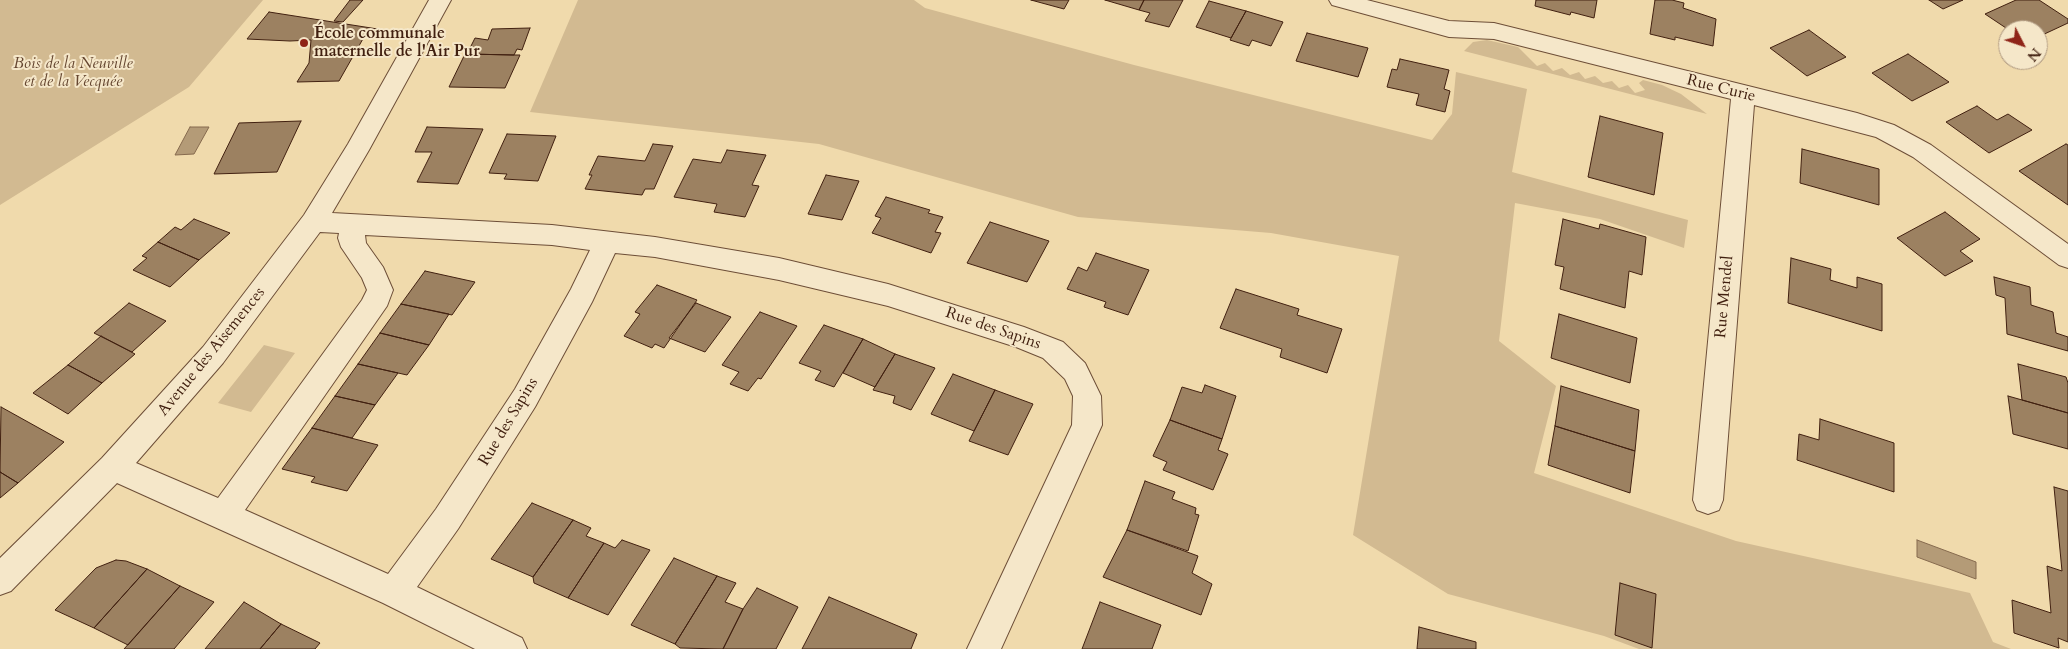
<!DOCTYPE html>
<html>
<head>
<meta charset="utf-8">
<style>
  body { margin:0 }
  #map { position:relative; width:2068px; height:649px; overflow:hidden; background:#f0daac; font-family:Cardo,serif }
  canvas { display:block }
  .north { position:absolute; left:1998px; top:20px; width:50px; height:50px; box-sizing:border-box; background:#f5e7c9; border:1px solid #ad977f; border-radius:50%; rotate:131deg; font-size:14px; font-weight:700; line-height:20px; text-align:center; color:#412010 }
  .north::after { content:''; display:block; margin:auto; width:18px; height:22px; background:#8f2418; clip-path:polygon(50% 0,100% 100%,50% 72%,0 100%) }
</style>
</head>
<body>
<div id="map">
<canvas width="2068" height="649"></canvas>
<div class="north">N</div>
</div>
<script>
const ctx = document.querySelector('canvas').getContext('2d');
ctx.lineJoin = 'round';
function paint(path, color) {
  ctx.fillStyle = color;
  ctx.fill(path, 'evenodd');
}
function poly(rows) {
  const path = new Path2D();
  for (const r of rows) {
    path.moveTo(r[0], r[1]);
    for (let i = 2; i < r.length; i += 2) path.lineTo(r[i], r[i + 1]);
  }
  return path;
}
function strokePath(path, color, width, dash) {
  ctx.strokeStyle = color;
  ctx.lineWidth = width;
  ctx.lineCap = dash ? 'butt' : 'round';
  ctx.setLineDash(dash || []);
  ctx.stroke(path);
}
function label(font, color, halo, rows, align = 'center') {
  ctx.font = font + ' Cardo,serif';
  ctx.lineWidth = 4;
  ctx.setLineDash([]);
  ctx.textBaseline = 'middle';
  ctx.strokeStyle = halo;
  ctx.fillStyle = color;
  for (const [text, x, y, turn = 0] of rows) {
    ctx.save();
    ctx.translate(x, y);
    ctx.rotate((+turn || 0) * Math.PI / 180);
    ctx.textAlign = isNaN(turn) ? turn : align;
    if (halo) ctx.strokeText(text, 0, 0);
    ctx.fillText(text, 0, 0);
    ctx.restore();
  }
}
const green = poly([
  [0,0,263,0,189,87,0,205],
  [578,0,914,0,925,8,1134,65,1432,140,1452,114,1456,72,1527,89,1512,172,1688,220,1684,248,1600,219,1515,203,1499,341,1556,386,1534,473,1736,541,1970,593,1993,642,2011,649,1639,649,1604,636,1448,594,1353,535,1399,256,1271,233,1078,217,819,144,530,112],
  [1487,40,1518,47,1537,66,1545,63,1553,71,1562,68,1570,75,1579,72,1585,79,1595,76,1603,83,1612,81,1619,88,1628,85,1635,93,1645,90,1639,83,1643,80,1662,85,1681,94,1707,114,1464,51,1473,42],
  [264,345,295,353,251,412,218,403]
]);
const water = poly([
  [190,127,209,127,194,154,175,155,190,127],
  [1917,540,1976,562,1976,579,1917,557,1917,540]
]);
const building = poly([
  [350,0,363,0,343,22,334,21,350,0],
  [1031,0,1069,0,1064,9,1031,0],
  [1105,0,1144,0,1139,10,1105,0],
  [1144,0,1183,0,1169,27,1145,21,1150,13,1139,10,1144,0],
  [1536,0,1597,0,1594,18,1571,12,1570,15,1535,6,1536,0],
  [1655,0,1672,0,1684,3,1683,8,1716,19,1713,46,1675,37,1675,40,1650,34,1655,0],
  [1929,0,1963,0,1943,9,1929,0],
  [2016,0,2039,0,2068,19,2068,23,2038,37,2038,30,2009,30,1985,14,2016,0],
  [1209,1,1246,11,1231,38,1196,27,1209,1],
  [1246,11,1283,22,1271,46,1252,40,1249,46,1230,40,1246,11],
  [269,12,384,30,364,37,339,81,297,82,309,63,311,40,290,41,247,39,269,12],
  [530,28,522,50,517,49,514,55,467,54,475,38,488,40,492,29,530,28],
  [1809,30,1846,57,1807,76,1770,48,1809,30],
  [1307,33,1368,48,1358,77,1296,61,1307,33],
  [465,54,514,55,520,55,505,88,449,87,465,54],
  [1908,54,1949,82,1912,101,1872,73,1908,54],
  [1400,59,1449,70,1444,89,1450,91,1445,112,1416,105,1419,94,1387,87,1392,69,1397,70,1400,59],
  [1977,106,1997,120,2008,114,2032,130,1989,153,1946,122,1977,106],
  [1600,116,1663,133,1654,195,1588,177,1600,116],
  [301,121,277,172,214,174,239,123,301,121],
  [427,127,483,129,458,184,417,182,432,152,415,152,427,127],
  [507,134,556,136,538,181,504,179,507,174,489,173,507,134],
  [653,144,673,146,654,189,645,189,642,195,585,189,592,175,589,175,598,156,645,161,653,144],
  [2066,144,2068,145,2068,205,2019,171,2066,144],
  [1802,149,1879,169,1879,205,1800,183,1802,149],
  [727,150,766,155,752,185,759,186,745,217,714,212,717,204,674,197,693,159,721,163,727,150],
  [826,175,859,181,842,220,808,214,826,175],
  [886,197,930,210,928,213,943,217,935,232,941,233,931,253,872,233,881,218,875,216,886,197],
  [1945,212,1980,239,1960,251,1973,261,1945,276,1897,238,1945,212],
  [194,219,230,233,199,260,158,242,175,227,181,230,194,219],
  [1563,219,1599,229,1600,224,1646,237,1642,275,1629,271,1625,308,1560,289,1564,267,1555,265,1563,219],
  [990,222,1049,241,1027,282,967,263,990,222],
  [158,242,199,260,170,287,133,270,147,258,142,256,158,242],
  [1096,253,1149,270,1128,315,1104,307,1106,302,1067,289,1078,267,1087,271,1096,253],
  [1791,258,1831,269,1830,280,1857,288,1857,277,1882,284,1882,331,1788,303,1791,258],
  [425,271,475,282,452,315,401,304,425,271],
  [1994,277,2030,287,2031,305,2053,312,2056,333,2068,337,2068,351,2007,334,2005,298,1996,295,1994,277],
  [657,285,697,300,664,348,655,344,652,348,624,336,640,314,635,312,657,285],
  [1236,289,1299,309,1297,315,1342,329,1327,373,1280,357,1282,349,1220,328,1236,289],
  [129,303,166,321,132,352,94,333,129,303],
  [696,303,731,317,705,352,669,338,696,303],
  [401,304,449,314,429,345,380,333,401,304],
  [760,312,797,326,761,379,758,378,748,391,730,384,739,372,722,365,760,312],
  [1559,314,1637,338,1630,383,1551,358,1559,314],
  [824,325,863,339,834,387,815,380,821,371,799,363,824,325],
  [380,333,429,345,407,375,358,364,380,333],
  [101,336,135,354,102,383,68,365,101,336],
  [863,339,895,354,875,387,843,373,863,339],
  [895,354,935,368,911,410,893,403,895,396,873,390,895,354],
  [358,364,398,373,375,405,335,396,358,364],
  [2018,364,2066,377,2068,383,2068,413,2022,400,2018,364],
  [68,365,102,383,68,414,33,393,68,365],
  [953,374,995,390,974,431,931,414,953,374],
  [1205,385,1236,396,1222,439,1170,420,1182,387,1202,393,1205,385],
  [1561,386,1639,410,1635,451,1555,426,1561,386],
  [995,390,1033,404,1008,455,969,441,995,390],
  [335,396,375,405,352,438,312,428,335,396],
  [2008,396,2068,413,2068,449,2013,434,2008,396],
  [1,407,64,442,18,483,0,472,1,407],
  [1820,419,1894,443,1894,492,1797,460,1799,434,1819,440,1820,419],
  [1170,420,1222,439,1218,450,1228,454,1213,490,1163,470,1167,462,1153,456,1170,420],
  [1555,426,1635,451,1630,493,1548,465,1555,426],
  [312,428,378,445,347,491,311,482,315,477,282,469,312,428],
  [0,472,18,483,0,498,0,472],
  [1145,481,1175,492,1172,499,1196,508,1195,514,1199,515,1188,551,1127,530,1145,481],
  [2054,487,2068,491,2068,642,2058,638,2059,648,2014,633,2012,600,2051,613,2047,566,2062,571,2054,487],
  [532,503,573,520,533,577,491,559,532,503],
  [573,520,591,528,586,536,604,543,568,598,534,583,533,577,573,520],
  [1127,530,1198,556,1192,573,1212,584,1201,615,1103,577,1127,530],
  [622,540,650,550,608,615,568,598,604,543,615,548,622,540],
  [674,558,717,576,675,644,631,625,674,558],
  [116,560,126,561,147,569,94,628,55,610,96,568,116,560],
  [147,569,180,586,128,645,94,628,147,569],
  [717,576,736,583,725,602,743,609,723,649,680,648,675,644,717,576],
  [1620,583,1656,594,1652,648,1615,635,1620,583],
  [180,586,214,602,174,649,124,649,180,586],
  [757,588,798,607,776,649,723,649,743,609,757,588],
  [829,597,917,634,911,649,802,649,829,597],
  [244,602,281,624,260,649,205,649,244,602],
  [1100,602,1161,625,1152,649,1082,649,1100,602],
  [281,624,320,643,315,649,260,649,281,624],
  [1419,627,1476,642,1476,649,1417,649,1419,627]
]);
const minor = poly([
  [429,0,451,0,369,150,332,213,552,225,655,237,779,258,888,284,1024,327,1063,342,1085,363,1101,396,1102,425,1001,649,967,649,1072,425,1073,396,1065,379,1043,358,1016,347,888,306,779,280,655,257,615,253,592,302,535,407,458,529,417,587,522,638,527,649,475,649,383,603,117,483,11,591,0,595,0,558,102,458,203,347,304,215,348,144,429,0],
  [320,232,339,233,338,238,341,247,362,278,367,290,362,300,218,498,136,463,223,363,320,232],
  [365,235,552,245,590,250,571,289,515,389,436,509,388,574,245,510,387,306,393,290,383,267,366,243,365,235],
  [1329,0,1367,0,1449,21,1494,23,1857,113,1894,125,1931,145,2068,244,2068,268,2059,265,1913,157,1876,137,1754,105,1723,500,1719,510,1708,514,1697,510,1693,500,1731,99,1494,39,1449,37,1332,5,1329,0]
]);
const markers = [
  [304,43,5,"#8f2418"]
];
const poiNames = [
  ["École communale",314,34],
  ["maternelle de l'Air Pur",314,52]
];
const parkNames = [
  ["Bois de la Neuville",73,64],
  ["et de la Vecquée",73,82]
];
const streetNames = [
  ["Rue Curie",1721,89,14],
  ["Rue Mendel",1725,297,-85],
  ["Rue des Sapins",993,329,19],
  ["Avenue des Aisemences",212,352,-51],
  ["Rue des Sapins",509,422,-59]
];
paint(green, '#d2ba91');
paint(water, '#b49b77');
strokePath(water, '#866a4e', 1);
paint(building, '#9c8161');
strokePath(building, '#412010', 1);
strokePath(minor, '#6d4e37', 2);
paint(minor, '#f5e7c9');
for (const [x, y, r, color] of markers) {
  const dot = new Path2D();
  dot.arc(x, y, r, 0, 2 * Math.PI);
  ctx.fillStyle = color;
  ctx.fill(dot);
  strokePath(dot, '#f5e7c9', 2);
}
label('bold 16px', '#412010', '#f5e7c9', poiNames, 'left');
label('italic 16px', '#654630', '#f5e7c9', parkNames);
label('16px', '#412010', '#f5e7c9', streetNames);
</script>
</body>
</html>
